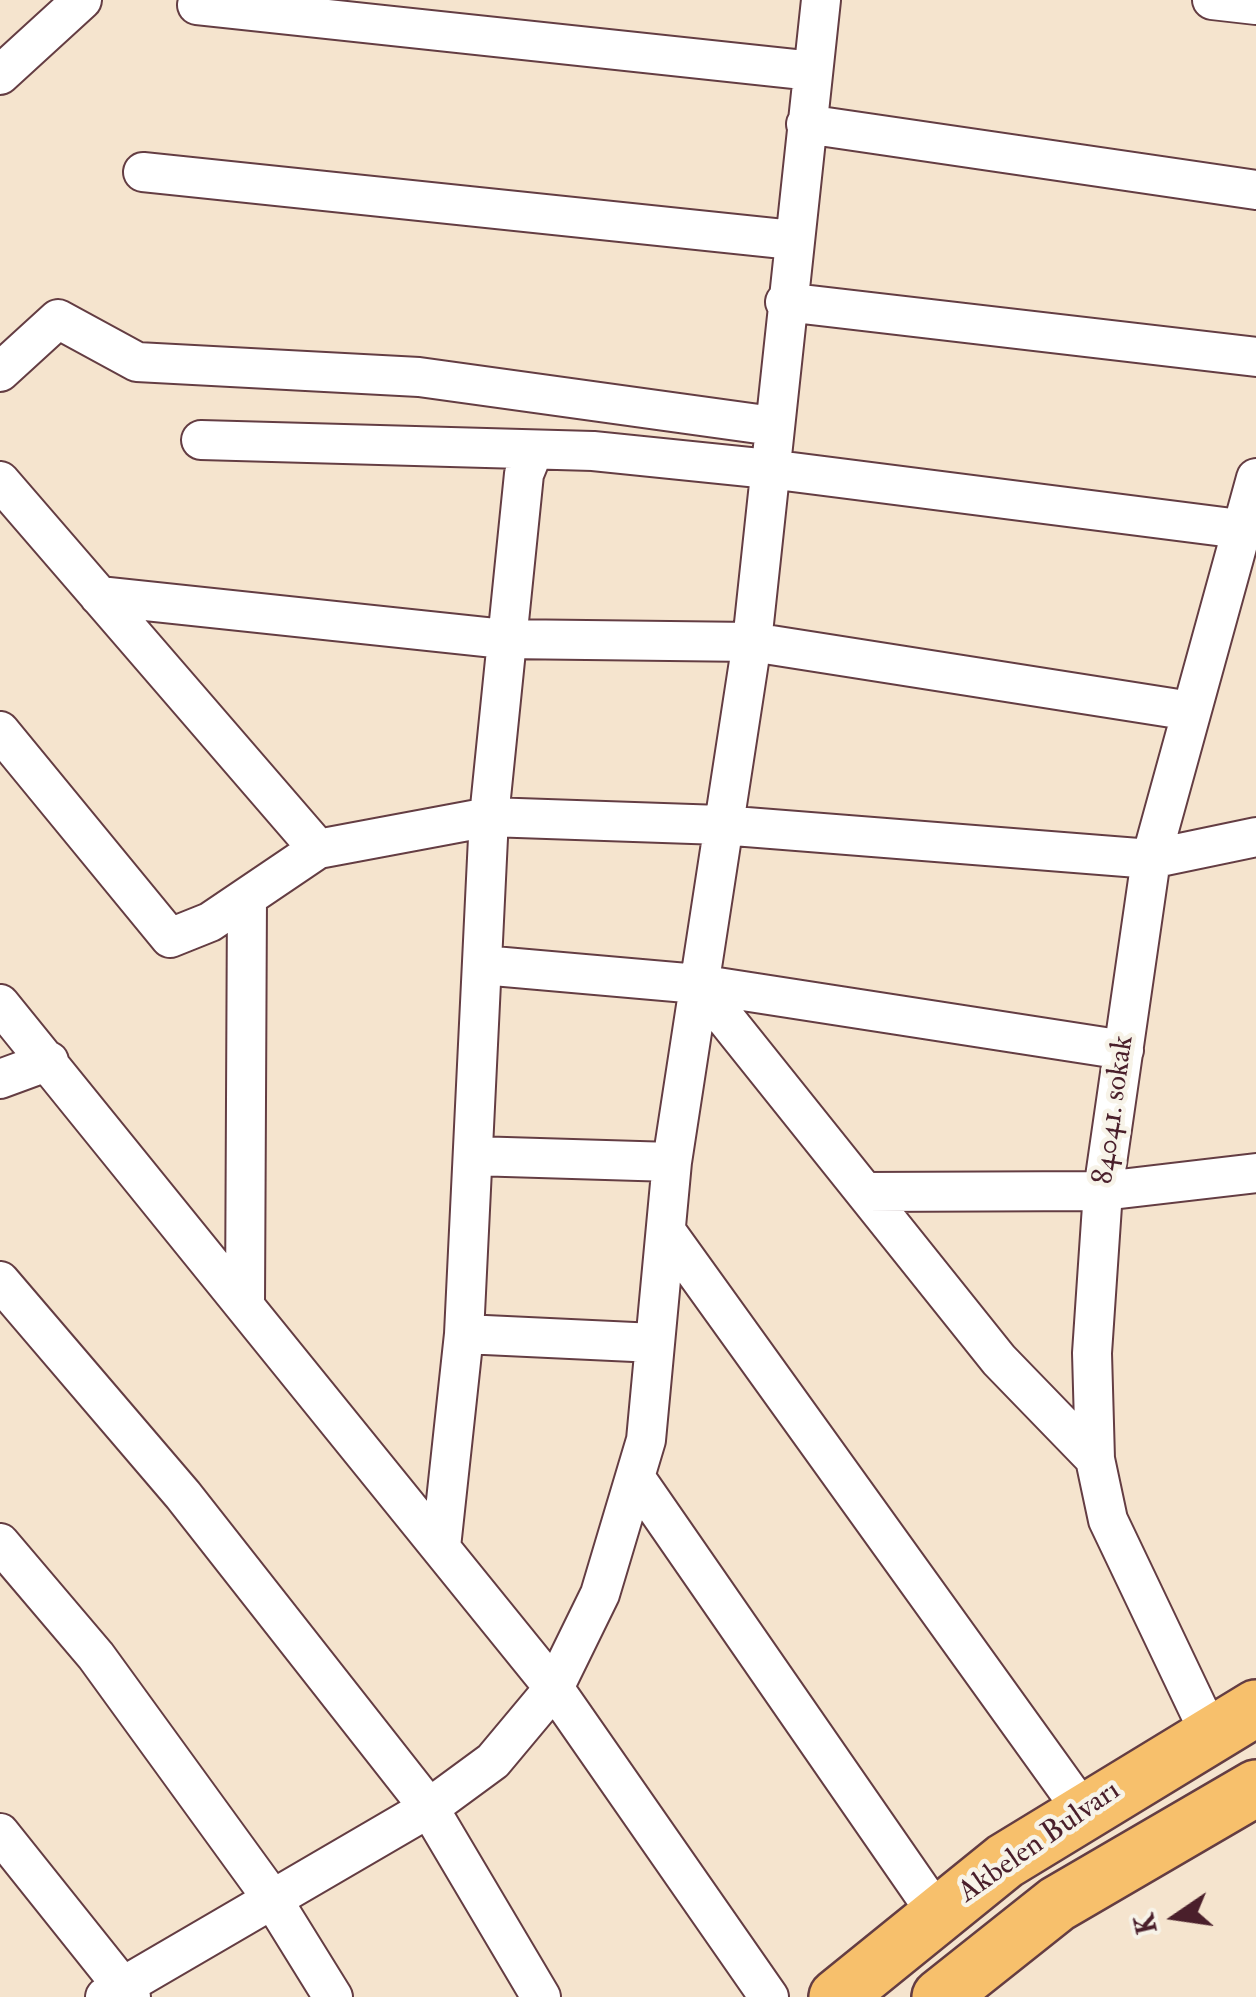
<!DOCTYPE html>
<html>
<head>
<meta charset="utf-8">
<style>
  body { margin:0 }
  #map { position:relative; width:1256px; height:1997px; overflow:hidden; background:#f5e4ce; font-family:"IM FELL Double Pica",serif }
  canvas { display:block }
  .north { position:absolute; left:1126px; top:1867px; width:100px; height:100px; -webkit-text-stroke:8px #f7f3e8; paint-order:stroke; rotate:257deg; font-size:28px; font-weight:700; line-height:40px; text-align:center; color:#4a1f2b }
  .north::after { content:''; display:block; margin:auto; width:35px; height:45px; background:#4a1f2b; clip-path:polygon(50% 0,100% 100%,50% 72%,0 100%) }
</style>
</head>
<body>
<div id="map">
<canvas width="1256" height="1997"></canvas>
<div class="north">K</div>
</div>
<script>
const ctx = document.querySelector('canvas').getContext('2d');
ctx.lineJoin = 'round';
function poly(rows) {
  const path = new Path2D();
  for (const r of rows) {
    path.moveTo(r[0], r[1]);
    for (let i = 2; i < r.length; i += 2) path.lineTo(r[i], r[i + 1]);
  }
  return path;
}
function strokePath(path, color, width, dash) {
  ctx.strokeStyle = color;
  ctx.lineWidth = width;
  ctx.lineCap = dash ? 'butt' : 'round';
  ctx.setLineDash(dash || []);
  ctx.stroke(path);
}
function label(font, color, halo, rows, align = 'center') {
  ctx.font = font + ' "IM FELL Double Pica",serif';
  ctx.lineWidth = 9;
  ctx.setLineDash([]);
  ctx.textBaseline = 'middle';
  ctx.strokeStyle = halo;
  ctx.fillStyle = color;
  for (const [text, x, y, turn = 0] of rows) {
    ctx.save();
    ctx.translate(x, y);
    ctx.rotate((+turn || 0) * Math.PI / 180);
    ctx.textAlign = isNaN(turn) ? turn : align;
    if (halo) ctx.strokeText(text, 0, 0);
    ctx.fillText(text, 0, 0);
    ctx.restore();
  }
}
const minor = poly([
  [1212,0,1256,5],
  [197,5,813,71],
  [0,75,82,0],
  [806,124,1256,190],
  [143,172,793,240],
  [785,302,1256,357],
  [0,372,58,319,137,362,419,377,773,426],
  [201,440,593,451,769,469,1240,529],
  [0,481,318,849],
  [99,596,504,639,752,642,1191,711],
  [0,731,170,938,210,922,318,849,489,817,721,825,1151,859,1256,837],
  [482,965,698,984,1124,1050],
  [698,984,999,1360,1095,1459],
  [0,1004,554,1688,769,1997],
  [0,1079,49,1061],
  [473,1156,672,1162],
  [865,1192,1103,1191,1256,1173],
  [666,1231,1083,1811],
  [0,1281,183,1495,429,1808,541,1997],
  [245,1304,247,897],
  [464,1334,655,1343],
  [635,1477,938,1915],
  [0,1543,96,1656,271,1897,333,1997],
  [441,1547,464,1334,489,817,524,474,533,452],
  [1210,1734,1108,1520,1095,1459,1092,1353,1103,1191,1151,859,1256,478],
  [0,1833,131,1997],
  [105,1997,429,1808,493,1761,554,1688,600,1594,646,1440,672,1162,752,642,821,0]
]);
const primary = poly([
  [837,1997,1005,1861,1256,1708],
  [940,1997,1057,1904,1256,1788]
]);
const streetNames = [
  ["84041. sokak",1115,1110,-82],
  ["Akbelen Bulvarı",1040,1843,-35]
];
strokePath(minor, '#643d43', 42);
strokePath(primary, '#643d43', 60);
strokePath(minor, '#fff', 38);
strokePath(primary, '#f7c06c', 55);
label('30px', '#4a1f2b', '#f7f3e8', streetNames);
</script>
</body>
</html>
